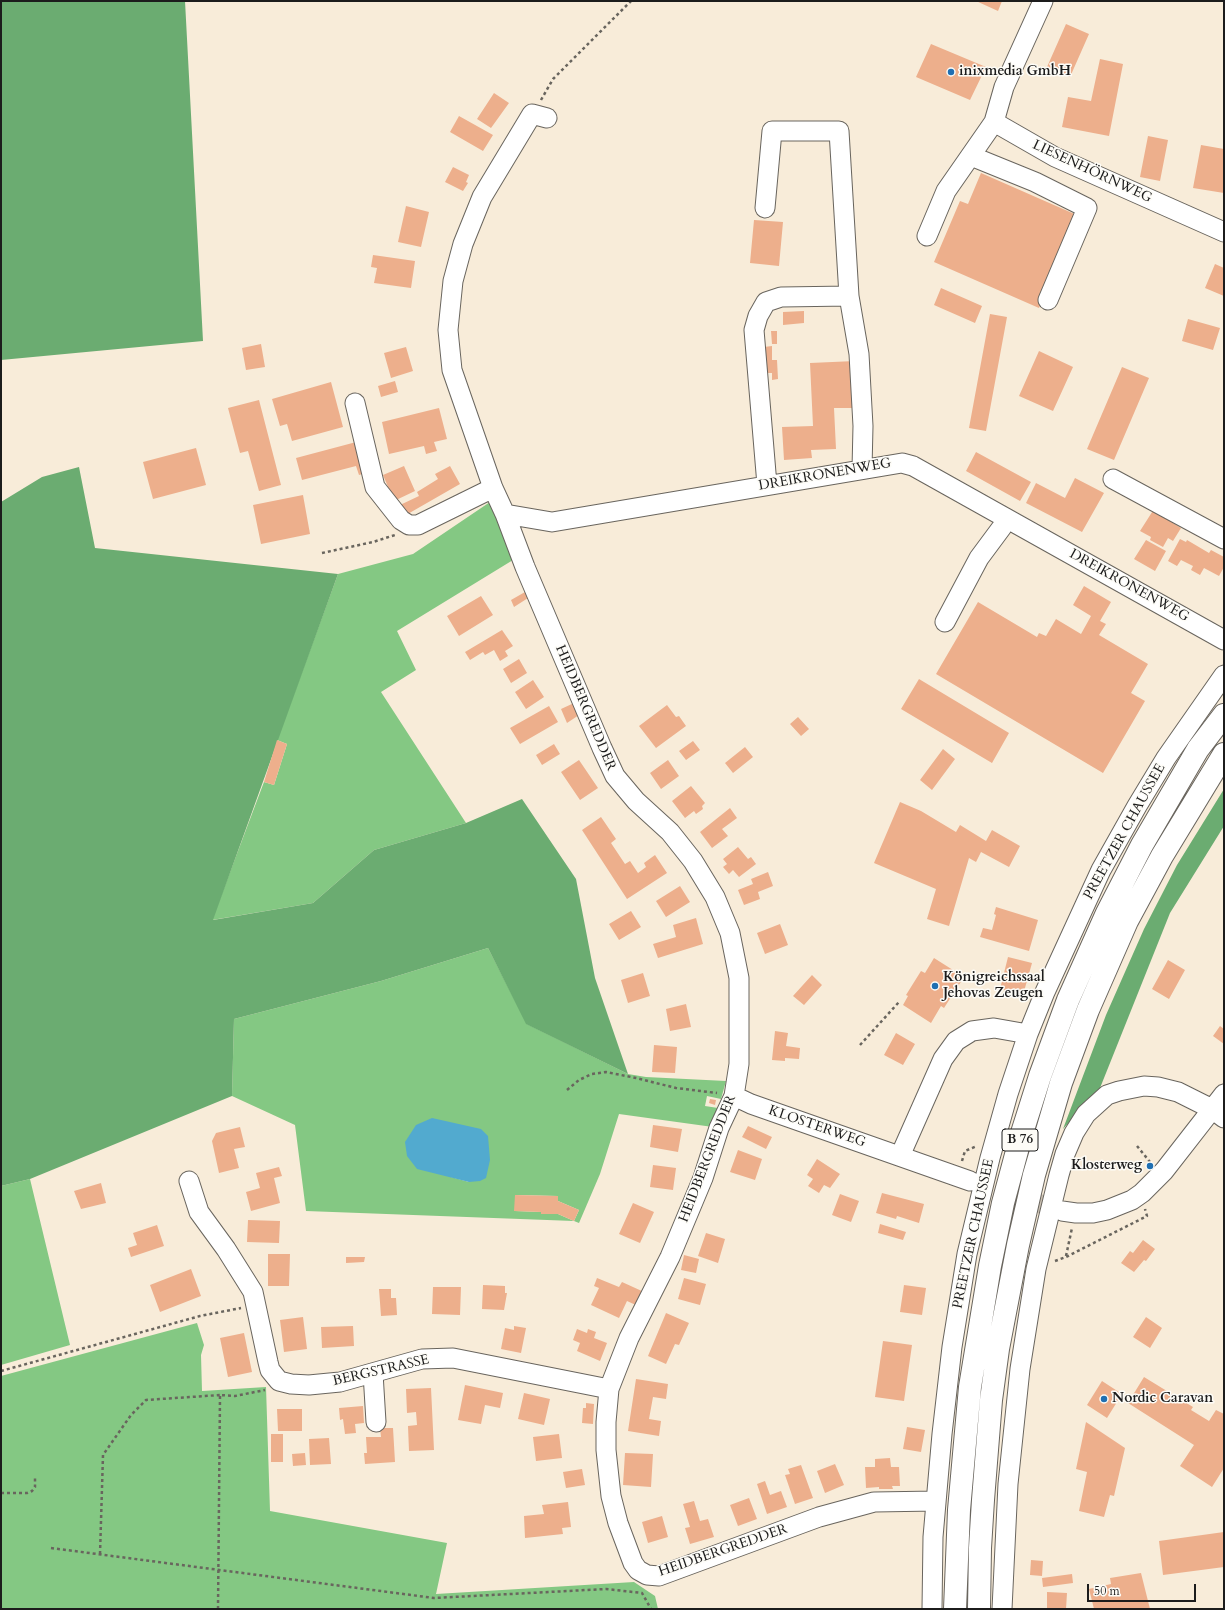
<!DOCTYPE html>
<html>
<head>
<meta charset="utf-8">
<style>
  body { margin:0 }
  #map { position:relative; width:1225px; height:1610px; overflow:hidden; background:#f8ecd9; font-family:Cardo,serif }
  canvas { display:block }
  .frame { position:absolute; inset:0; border:2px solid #1c1c1c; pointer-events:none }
  .scale { position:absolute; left:1087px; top:1584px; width:109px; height:18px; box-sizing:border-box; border:2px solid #1c1c1c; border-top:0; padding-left:5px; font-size:12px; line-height:14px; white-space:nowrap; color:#1c1c1c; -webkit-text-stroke:3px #fdfcf7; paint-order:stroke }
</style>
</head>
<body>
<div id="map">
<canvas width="1225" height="1610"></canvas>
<div class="frame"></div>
<div class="scale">50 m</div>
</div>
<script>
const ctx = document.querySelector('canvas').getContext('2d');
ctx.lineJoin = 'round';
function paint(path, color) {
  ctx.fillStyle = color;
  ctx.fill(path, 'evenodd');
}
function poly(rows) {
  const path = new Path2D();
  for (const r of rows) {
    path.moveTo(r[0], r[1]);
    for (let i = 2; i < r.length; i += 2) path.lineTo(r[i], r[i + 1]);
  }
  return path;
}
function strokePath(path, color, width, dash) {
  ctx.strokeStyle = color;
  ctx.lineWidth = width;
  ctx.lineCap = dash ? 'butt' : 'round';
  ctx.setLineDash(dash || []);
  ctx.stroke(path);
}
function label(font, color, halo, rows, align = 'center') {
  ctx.font = font + ' Cardo,serif';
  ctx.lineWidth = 3;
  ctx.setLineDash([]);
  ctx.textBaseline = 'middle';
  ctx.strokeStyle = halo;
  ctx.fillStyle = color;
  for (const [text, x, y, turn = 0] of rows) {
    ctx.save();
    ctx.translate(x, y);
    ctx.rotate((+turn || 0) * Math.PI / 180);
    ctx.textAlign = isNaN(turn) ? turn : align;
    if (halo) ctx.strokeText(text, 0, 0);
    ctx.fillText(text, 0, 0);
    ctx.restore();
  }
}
const green = poly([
  [490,502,513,560,397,631,416,670,381,692,466,823,374,850,313,903,212,920,264,782,274,785,287,744,277,740,338,574,413,554],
  [488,948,527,1024,628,1074,646,1077,726,1081,721,1099,707,1096,705,1106,718,1108,713,1127,619,1114,600,1174,579,1223,574,1221,306,1211,295,1125,232,1096,234,1019,381,981],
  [432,1118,469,1182,451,1177],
  [515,1195,558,1196,558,1201,579,1210,574,1221,558,1214,541,1214,541,1212,515,1211],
  [30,1179,70,1345,1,1365,1,1186],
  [197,1323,204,1345,201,1355,202,1391,266,1387,270,1511,447,1543,436,1594,634,1582,655,1596,658,1609,1,1609,1,1376]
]);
const forest = poly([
  [1,1,185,1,203,341,1,360],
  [79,467,95,548,338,574,213,920,313,903,374,850,466,823,522,799,576,879,595,978,628,1074,526,1024,488,948,381,981,234,1019,232,1096,30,1179,1,1186,1,502,42,477],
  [1224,789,1224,826,1170,913,1100,1088,1063,1129,1106,1015,1144,929,1177,865]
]);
const water = poly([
  [432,1118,481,1129,488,1136,490,1160,486,1178,480,1181,469,1182,417,1169,407,1156,405,1142,416,1125]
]);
const building = poly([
  [976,1,1002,1,998,11],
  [1066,24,1089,34,1070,77,1047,67],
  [931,44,986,67,970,100,916,77],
  [1100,59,1123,64,1109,136,1062,127,1068,97,1091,101],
  [494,93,509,103,491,128,477,119],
  [459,116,493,135,483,151,450,132],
  [1148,136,1168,140,1160,181,1140,177],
  [1201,145,1224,149,1224,193,1193,188],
  [453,167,469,175,466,182,468,183,463,191,445,182],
  [981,173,1079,216,1039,308,934,262,960,201,968,204],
  [406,206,429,212,421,247,398,242],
  [754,220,783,222,779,266,750,263],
  [373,255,415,261,411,288,374,283,377,268,371,267],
  [1215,264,1224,268,1224,296,1205,288],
  [941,288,982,306,975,323,934,305],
  [804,311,804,323,783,325,783,312],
  [990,314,1007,317,986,431,969,428],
  [1188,319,1220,328,1213,350,1182,341],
  [771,331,777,331,777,344,772,344],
  [261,344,265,367,246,370,242,348],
  [772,346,772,360,777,360,778,379,772,380,772,373,766,373,764,347],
  [406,347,413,371,391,378,384,353],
  [1039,351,1073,367,1053,411,1019,396],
  [855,361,857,408,834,408,836,449,811,450,812,458,784,460,782,427,813,426,810,363],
  [1122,367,1149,378,1114,460,1087,449],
  [395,381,398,392,381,397,378,386],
  [331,382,343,427,292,441,287,424,280,426,272,399],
  [259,400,281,485,259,491,248,451,240,453,228,408],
  [439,408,447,439,434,442,437,451,426,454,424,446,389,454,382,422],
  [360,441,369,472,359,475,356,466,302,480,296,458],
  [196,448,206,485,153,499,143,462],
  [976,452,1031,482,1020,501,966,471],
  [404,466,415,491,394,501,383,475],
  [450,466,460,484,406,515,400,505,419,496,417,492,438,479,435,474],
  [1075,478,1104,493,1082,532,1026,503,1036,483,1065,498],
  [303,495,310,534,261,544,253,505],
  [1154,509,1166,516,1165,518,1181,528,1173,541,1168,538,1163,547,1150,540,1151,537,1140,531],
  [1180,539,1186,542,1187,540,1209,553,1211,550,1224,557,1224,567,1219,576,1204,568,1200,575,1191,570,1193,566,1181,560,1177,566,1168,561],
  [1146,540,1166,551,1155,571,1134,559],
  [1084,586,1111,602,1100,621,1106,624,1099,635,1148,664,1131,693,1145,701,1103,773,936,674,978,602,1037,637,1039,633,1046,636,1056,619,1081,634,1091,616,1073,605],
  [525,592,528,598,514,607,511,600],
  [481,596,493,615,459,636,447,616],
  [502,630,513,646,505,651,508,656,500,661,494,650,485,655,483,652,470,660,465,652],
  [519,659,527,673,511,683,503,669],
  [919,679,1009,733,992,763,901,709],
  [533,680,544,697,526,709,515,692],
  [574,703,579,715,567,723,561,709],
  [667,705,676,717,679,716,686,726,656,748,639,726],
  [549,706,558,722,520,744,510,728],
  [798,717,809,729,801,736,790,724],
  [277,740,287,744,274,785,264,782],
  [693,741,700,750,686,760,679,751],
  [554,744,560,754,542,765,536,755],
  [745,747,753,757,733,773,725,763],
  [943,749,955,759,932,790,920,780],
  [579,760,598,788,580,800,561,772],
  [668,760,679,776,661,789,650,773],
  [691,786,705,803,702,806,703,809,696,814,694,811,685,818,672,801],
  [900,802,921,811,956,832,960,825,986,841,992,830,1020,846,1009,867,981,852,976,862,969,858,949,926,927,919,936,889,874,863],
  [730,808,737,818,722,829,728,836,712,848,700,832],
  [601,817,616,839,611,843,625,864,630,861,638,873,646,867,644,863,655,855,667,873,627,899,582,830],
  [738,847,748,859,751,857,756,864,739,877,733,870,729,874,723,867,727,864,723,859],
  [768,872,773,886,758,892,760,899,744,905,738,890,753,884,751,879],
  [680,886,690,902,666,917,656,901],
  [996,907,1038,920,1029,951,980,937,983,928,992,930,996,915,994,914],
  [631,911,641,927,619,940,609,924],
  [696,918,703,944,658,958,653,944,676,937,673,925],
  [780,924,788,945,765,954,757,933],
  [1008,957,1032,963,1023,995,1000,989],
  [934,958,964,977,944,1008,941,1006,931,1023,903,1005,908,996,906,995,921,971,925,973],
  [1168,960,1185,970,1169,999,1152,989],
  [643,973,650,996,628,1003,621,980],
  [812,975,822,985,804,1005,793,996],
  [686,1004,691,1027,670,1031,666,1009],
  [1220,1026,1224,1029,1224,1044,1213,1036],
  [775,1031,788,1033,786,1046,800,1048,799,1059,785,1058,785,1061,772,1060],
  [896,1033,915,1044,903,1065,884,1055],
  [654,1045,677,1047,675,1073,652,1072],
  [710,1099,716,1100,715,1105,709,1103],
  [653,1125,682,1129,678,1152,650,1147],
  [748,1126,772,1137,766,1149,742,1137],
  [240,1127,245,1147,234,1149,239,1168,219,1173,212,1141,216,1133],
  [738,1150,762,1159,755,1180,730,1172],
  [817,1159,840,1174,830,1188,824,1185,819,1193,808,1186,813,1179,807,1175],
  [653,1165,676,1168,673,1190,650,1187],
  [279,1167,282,1176,274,1178,280,1203,251,1211,246,1192,260,1188,256,1173],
  [101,1183,106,1203,81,1209,74,1191],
  [882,1193,924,1204,919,1223,897,1216,896,1219,876,1213],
  [840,1194,859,1201,851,1222,832,1215],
  [515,1195,558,1196,558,1201,579,1210,574,1221,558,1214,541,1214,541,1212,514,1211],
  [633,1203,654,1212,640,1243,619,1234],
  [248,1220,280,1221,279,1243,247,1242],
  [880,1224,906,1232,903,1240,878,1233],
  [157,1225,164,1246,131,1257,128,1248,137,1245,133,1233],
  [706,1233,725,1239,718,1263,698,1256],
  [1143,1240,1155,1249,1146,1261,1144,1260,1134,1272,1121,1263,1130,1251,1133,1253],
  [268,1254,290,1254,289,1286,268,1286],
  [684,1255,699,1259,696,1273,681,1270],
  [346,1257,365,1257,364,1262,346,1263],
  [191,1269,201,1296,160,1312,150,1285],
  [597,1278,619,1287,622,1282,644,1292,638,1306,627,1301,619,1318,591,1305,599,1288,594,1286],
  [684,1278,706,1284,700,1305,678,1299],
  [483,1285,505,1286,505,1293,507,1293,504,1310,482,1309],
  [904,1285,926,1288,922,1315,900,1312],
  [433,1287,461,1287,460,1315,432,1314],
  [379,1289,391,1289,391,1298,396,1298,397,1315,381,1316],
  [666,1313,689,1323,679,1345,675,1344,666,1364,648,1356],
  [303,1317,307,1349,284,1352,280,1320],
  [1146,1317,1162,1328,1150,1348,1133,1337],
  [353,1326,354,1346,322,1348,321,1327],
  [514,1326,526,1328,521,1353,501,1349,505,1328,514,1330],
  [577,1329,587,1333,588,1329,596,1332,594,1338,607,1343,600,1361,577,1351,580,1343,573,1340],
  [244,1333,252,1372,228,1377,220,1338],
  [883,1341,912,1345,904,1401,875,1397],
  [1144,1377,1193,1407,1191,1410,1209,1421,1216,1410,1224,1414,1224,1468,1212,1487,1180,1466,1194,1445,1128,1403],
  [636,1379,668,1384,666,1399,653,1397,649,1419,661,1421,659,1436,628,1431],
  [1102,1381,1122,1394,1107,1418,1087,1405],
  [465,1385,503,1393,500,1408,485,1405,481,1424,458,1420],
  [431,1388,434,1450,409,1451,408,1426,417,1425,416,1412,407,1413,406,1389],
  [524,1393,550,1399,544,1425,518,1419],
  [586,1403,594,1404,593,1424,582,1423,583,1408,586,1408],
  [363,1406,364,1423,355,1424,356,1433,345,1434,343,1419,340,1420,339,1408],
  [277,1409,302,1409,302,1431,278,1431],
  [1086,1422,1125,1448,1114,1496,1110,1495,1104,1517,1079,1511,1087,1472,1076,1469],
  [907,1427,925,1430,921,1452,903,1449],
  [380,1428,393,1428,395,1462,365,1464,364,1453,367,1453,366,1437,381,1437],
  [271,1434,283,1434,283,1462,271,1462],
  [559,1434,562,1458,536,1461,533,1437],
  [329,1438,331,1464,310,1465,309,1439],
  [305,1453,306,1465,293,1466,292,1454],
  [625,1453,653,1454,651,1487,623,1485],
  [890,1458,891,1467,899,1467,900,1486,892,1486,893,1489,879,1489,879,1487,866,1488,865,1467,875,1467,875,1459],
  [835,1464,844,1485,825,1493,817,1471],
  [801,1465,813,1498,795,1504,785,1475,790,1474,788,1469],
  [582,1469,585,1485,566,1488,563,1472],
  [765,1481,770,1495,781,1491,787,1507,767,1514,757,1484],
  [749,1498,757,1519,738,1526,730,1505],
  [694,1501,700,1521,708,1519,714,1537,690,1544,685,1528,690,1527,683,1504],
  [568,1502,571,1527,562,1528,563,1534,525,1538,524,1516,544,1514,542,1505],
  [662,1516,668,1537,648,1543,642,1522],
  [1224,1532,1224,1567,1163,1575,1159,1541],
  [1031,1560,1043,1561,1042,1576,1030,1575],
  [1141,1573,1150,1609,1094,1609,1089,1589,1111,1584,1110,1578],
  [1072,1574,1073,1583,1043,1587,1042,1578],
  [1047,1592,1067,1593,1066,1609,1047,1609]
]);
const minorTunnel = poly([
  [970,1181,1062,1211]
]);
const path = poly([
  [541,100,553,79,631,1],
  [322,553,373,542,395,535],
  [860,1045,899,1002],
  [567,1090,579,1080,592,1074,606,1072,636,1078,676,1088,717,1093],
  [1137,1146,1150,1162],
  [962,1161,965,1151,977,1146],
  [1066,1256,1072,1228],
  [1055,1261,1066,1257,1147,1216,1145,1209],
  [1,1371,200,1316,241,1308],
  [1,1493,27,1493,32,1491,35,1487,35,1477],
  [51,1548,434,1598,606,1589,642,1593,651,1609],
  [100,1554,103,1455,131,1415,146,1400,220,1395],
  [218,1609,220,1395,235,1396,265,1390]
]);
const minor = poly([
  [1043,1,1004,87,994,122,1055,157,1224,232],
  [547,118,532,114,482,197,463,244,453,281,448,330,452,370,493,488,505,514,525,567,602,748,615,776,636,801,670,832,693,861,715,897,730,933,739,978,739,1064,734,1096,719,1128,703,1178,670,1257,629,1338,609,1389,606,1422,606,1450,611,1496,618,1523,633,1563,638,1570,647,1575,659,1576,819,1517,874,1502,936,1501],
  [971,156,1035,182,1087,208,1048,300],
  [765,208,772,131,839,131,849,296,781,297,766,302,758,316,754,330,767,485],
  [927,236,946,191,994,122],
  [849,296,859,354,863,426,862,469],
  [355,403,375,487,401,520,409,525,418,525,493,488],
  [1113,479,1224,539],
  [505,514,552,522,902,463,913,466,1224,640],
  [945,622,979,558,1002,527,1006,518],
  [734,1096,751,1104,970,1181],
  [900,1156,943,1059,956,1041,972,1031,994,1028,1028,1034],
  [189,1181,199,1212,226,1249,253,1292,268,1362,270,1370,279,1381,291,1384,309,1385,340,1382,422,1359,453,1358,609,1389],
  [1062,1211,1076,1213,1093,1213,1107,1210,1132,1200,1142,1193,1164,1171,1224,1094],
  [373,1373,376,1422],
  [932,1609,933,1537,942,1434,952,1347,967,1254,990,1158,1008,1094,1028,1034,1045,992,1101,870,1137,806,1166,758,1224,675],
  [1002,1609,1008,1484,1020,1369,1036,1269,1059,1175,1065,1154,1074,1133,1086,1114,1107,1095,1119,1091,1144,1086,1158,1087,1178,1092,1212,1109,1224,1118]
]);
const highway = poly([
  [955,1609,959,1510,970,1387,990,1266,1003,1203,1021,1136,1040,1076,1068,1000,1107,913,1142,845,1198,749,1224,715],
  [979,1609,980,1548,983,1500,991,1400,998,1349,1018,1245,1034,1175,1061,1083,1088,1010,1127,921,1162,856,1224,754]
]);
const markers = [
  [951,72,4,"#1f6fb2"],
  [935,986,4,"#1f6fb2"],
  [1150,1166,4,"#1f6fb2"],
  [1104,1399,4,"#1f6fb2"]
];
const shields = [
  [1020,1140,36]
];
const shieldNames = [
  ["B 76",1020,1140]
];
const poiNames = [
  ["inixmedia GmbH",959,72],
  ["Königreichssaal",943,978],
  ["Jehovas Zeugen",943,994],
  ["Klosterweg",1142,1166,"right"],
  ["Nordic Caravan",1112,1399]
];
const streetNames = [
  ["LIESENHÖRNWEG",1092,172,25],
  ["DREIKRONENWEG",825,475,-10],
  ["DREIKRONENWEG",1129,586,29],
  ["HEIDBERGREDDER",585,708,67],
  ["PREETZER CHAUSSEE",1125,832,-61],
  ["KLOSTERWEG",817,1127,19],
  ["HEIDBERGREDDER",708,1159,-69],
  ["PREETZER CHAUSSEE",974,1234,-78],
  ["BERGSTRASSE",381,1371,-13],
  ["HEIDBERGREDDER",723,1551,-19]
];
paint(green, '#84c883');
paint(forest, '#6bac71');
paint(water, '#52aacf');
paint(building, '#edaf8c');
strokePath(minorTunnel, '#ccc2b3', 19, [19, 10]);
strokePath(minor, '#69655e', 21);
strokePath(highway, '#69655e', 24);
strokePath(path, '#69655e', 2.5, [3, 3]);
strokePath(minor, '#fff', 19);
strokePath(highway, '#fff', 22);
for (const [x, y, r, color] of markers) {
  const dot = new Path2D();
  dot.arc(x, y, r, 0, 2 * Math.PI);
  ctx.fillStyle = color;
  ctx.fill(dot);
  strokePath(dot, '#fdfcf7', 1.5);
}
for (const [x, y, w] of shields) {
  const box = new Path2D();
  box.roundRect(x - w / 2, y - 11, w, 22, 3);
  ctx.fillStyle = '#fdfcf7';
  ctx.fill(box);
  strokePath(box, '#1c1c1c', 1);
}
label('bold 13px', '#1c1c1c', null, shieldNames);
label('bold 14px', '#1c1c1c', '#fdfcf7', poiNames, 'left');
label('14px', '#1c1c1c', '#fdfcf7', streetNames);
</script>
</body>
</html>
